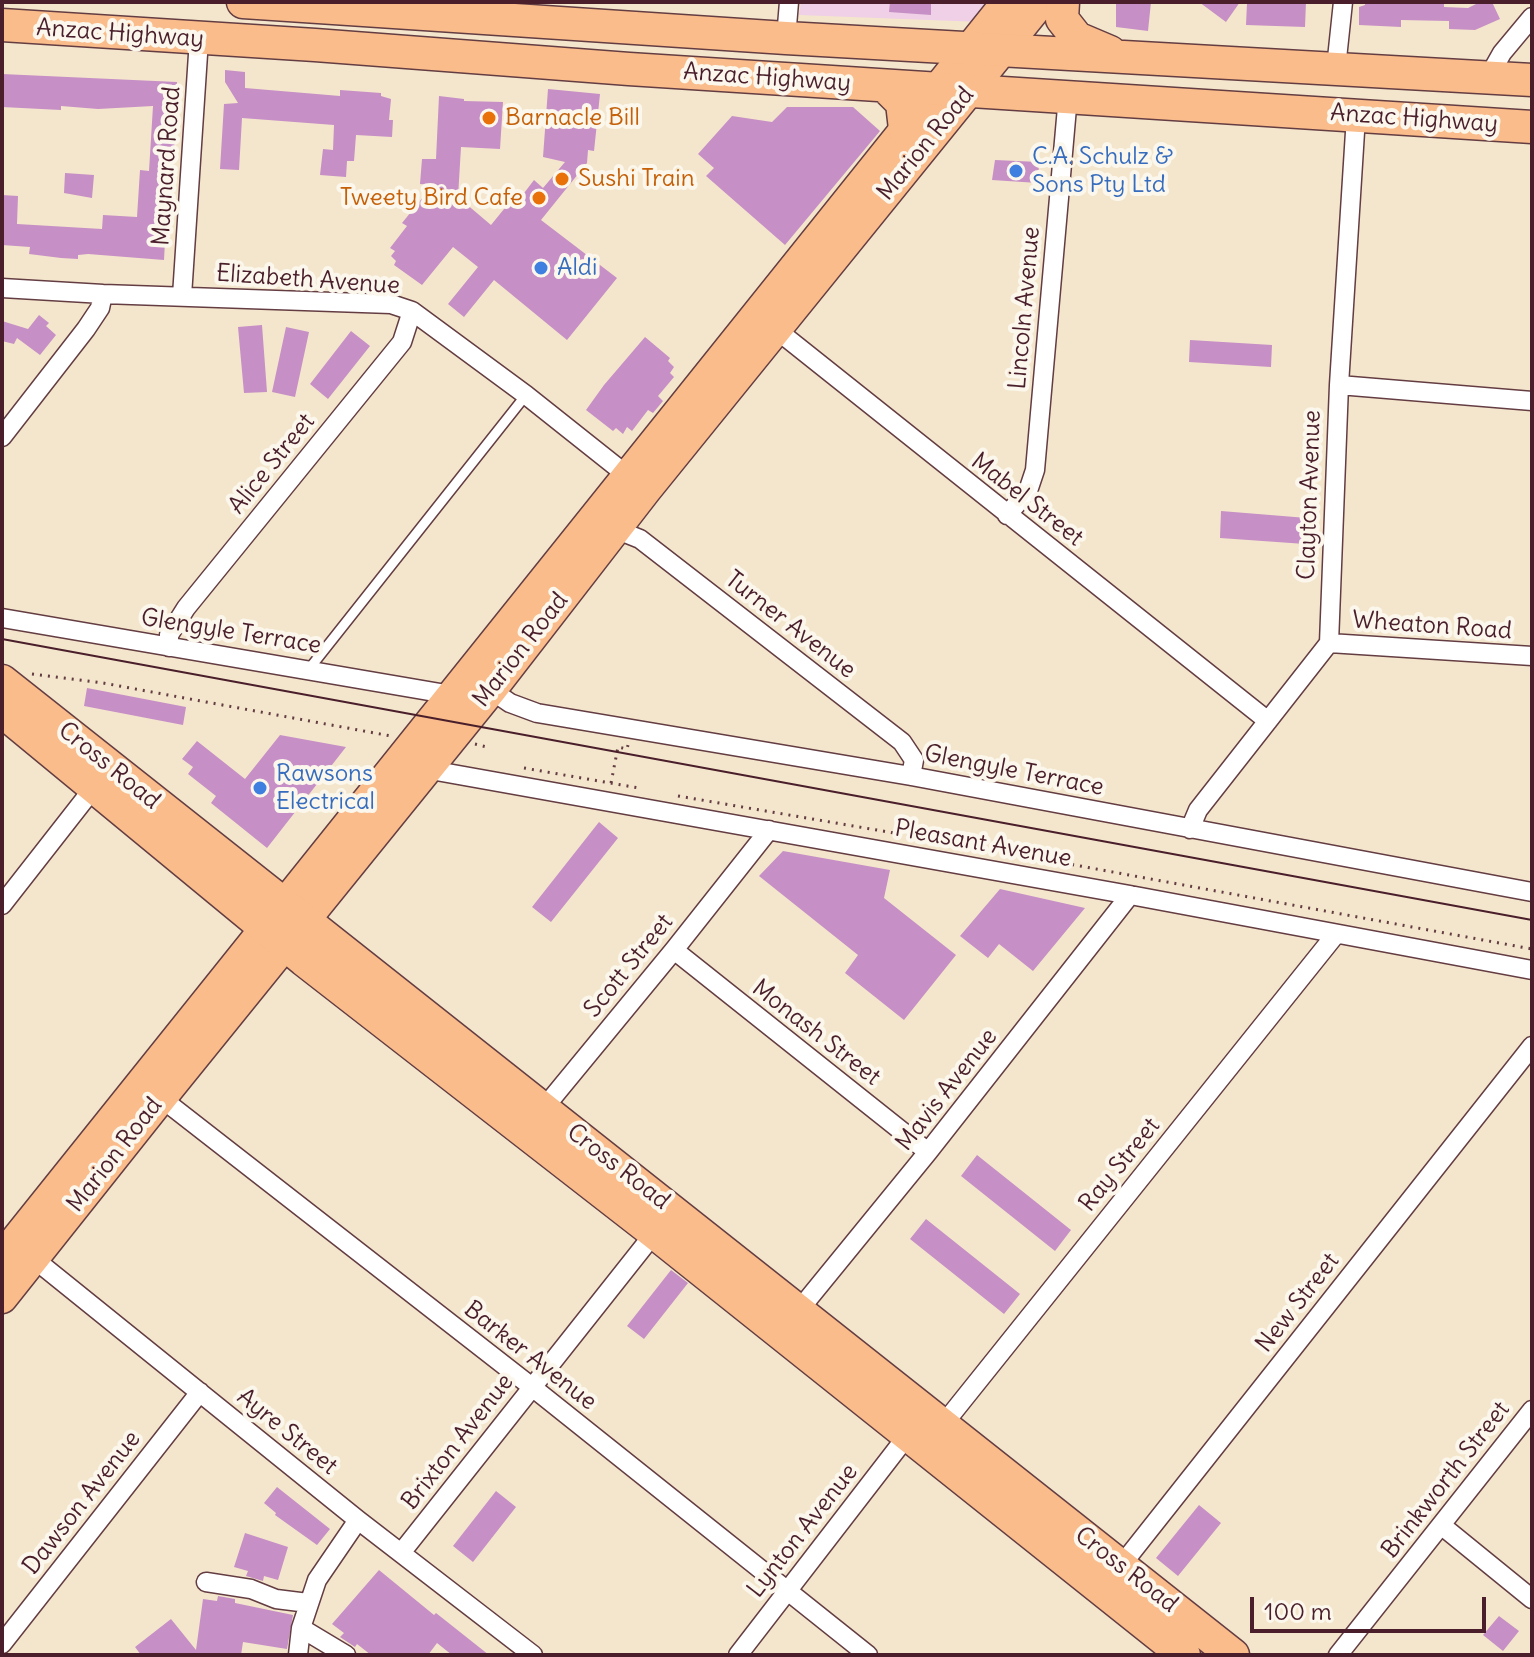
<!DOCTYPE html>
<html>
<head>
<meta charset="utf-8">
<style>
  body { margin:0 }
  #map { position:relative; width:1534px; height:1657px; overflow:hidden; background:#f4e6cc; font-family:Delius,sans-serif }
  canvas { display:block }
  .frame { position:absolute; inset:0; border:4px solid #4a1f2b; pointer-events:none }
  .scale { position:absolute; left:1250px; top:1597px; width:236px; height:36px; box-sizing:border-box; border:4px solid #4a1f2b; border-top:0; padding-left:10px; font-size:24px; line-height:28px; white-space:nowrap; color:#4a1f2b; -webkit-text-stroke:6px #fbf7ec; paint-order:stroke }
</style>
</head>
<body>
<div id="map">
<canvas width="1534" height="1657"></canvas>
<div class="frame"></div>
<div class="scale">100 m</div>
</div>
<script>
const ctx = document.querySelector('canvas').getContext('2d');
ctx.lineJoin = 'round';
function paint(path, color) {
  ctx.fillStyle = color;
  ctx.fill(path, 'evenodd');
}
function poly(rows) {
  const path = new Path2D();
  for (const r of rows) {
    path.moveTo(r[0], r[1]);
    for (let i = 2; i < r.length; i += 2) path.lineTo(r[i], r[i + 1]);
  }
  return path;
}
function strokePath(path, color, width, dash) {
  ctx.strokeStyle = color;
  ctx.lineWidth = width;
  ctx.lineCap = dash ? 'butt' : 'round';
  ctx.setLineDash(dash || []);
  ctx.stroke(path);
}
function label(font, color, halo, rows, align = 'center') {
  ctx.font = font + ' Delius,sans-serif';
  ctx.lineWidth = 8;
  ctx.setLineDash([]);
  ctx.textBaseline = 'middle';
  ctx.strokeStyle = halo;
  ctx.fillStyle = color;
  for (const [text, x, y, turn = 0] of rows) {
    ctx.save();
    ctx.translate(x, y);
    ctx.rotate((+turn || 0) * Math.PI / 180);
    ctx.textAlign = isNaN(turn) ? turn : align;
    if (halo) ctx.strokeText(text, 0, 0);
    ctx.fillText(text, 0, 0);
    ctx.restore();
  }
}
const built = poly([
  [801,2,997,2,981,22,799,15]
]);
const building = poly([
  [890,2,931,2,931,15,889,12],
  [1116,2,1151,2,1148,31,1116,27],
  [1199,2,1240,2,1226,22],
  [1306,2,1305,27,1246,25,1247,3],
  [1365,2,1444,2,1444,7,1468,8,1480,2,1492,2,1500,19,1475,30,1449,29,1449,21,1401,20,1401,27,1359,25,1359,7,1365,5],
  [225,70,245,72,245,88,340,96,340,90,381,93,381,96,391,99,389,120,393,120,392,137,356,135,354,161,347,161,346,177,320,175,323,149,333,150,334,125,242,118,239,170,220,169,224,104,238,103,225,82],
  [2,74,177,82,174,155,171,155,168,185,164,260,88,254,78,255,78,259,61,258,29,254,30,247,2,245,2,195,18,196,17,224,102,229,103,215,137,217,140,170,149,171,153,106,98,109,61,106,61,110,2,107],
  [548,89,600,94,594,151,588,150,587,163,541,220,617,278,567,340,494,280,464,317,448,304,478,267,453,247,422,285,394,265,396,261,391,256,395,251,390,248,407,226,402,223,433,185,420,184,422,159,436,159,439,96,464,99,464,101,503,102,500,149,461,147,458,197,491,225,513,198,518,201,534,180,543,188,565,162,543,157],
  [787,107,853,107,880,131,785,245,706,176,714,168,698,154,732,116,772,122],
  [995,160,1039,162,1038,183,992,180],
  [65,173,94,175,92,198,64,193],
  [39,315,49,323,46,326,56,335,40,355,17,338,14,344,2,341,2,321,28,329],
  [262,325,267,392,244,393,238,327],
  [286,327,309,332,295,397,272,392],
  [351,331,370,346,328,399,310,384],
  [645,337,670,358,668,361,674,367,670,373,674,377,658,396,663,401,653,413,648,410,632,431,627,427,623,434,616,428,613,431,586,410,604,385],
  [1190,340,1272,345,1271,367,1189,362],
  [1221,511,1307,518,1305,544,1220,538],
  [87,688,186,707,183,725,84,706],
  [280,735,346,747,267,848,211,803,216,796,188,774,193,767,182,759,197,741,245,779],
  [599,822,618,838,551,922,532,907],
  [783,851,890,870,884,898,956,955,904,1020,845,973,858,955,759,876],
  [1000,889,1085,908,1033,971,999,944,988,958,960,936],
  [977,1155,1071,1230,1055,1251,961,1176],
  [926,1219,1020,1294,1004,1314,910,1239],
  [671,1270,688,1283,644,1339,627,1326],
  [277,1487,330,1529,317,1545,275,1515,276,1513,264,1503],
  [496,1491,516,1507,473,1562,453,1546],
  [1199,1505,1221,1523,1178,1576,1156,1558],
  [245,1533,288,1547,278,1580,264,1576,263,1581,246,1576,248,1571,234,1567],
  [379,1570,434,1615,436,1613,489,1655,452,1655,437,1643,428,1655,371,1655,357,1644,355,1647,340,1637,344,1633,332,1624],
  [218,1596,235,1599,235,1603,293,1615,287,1649,243,1642,241,1655,141,1655,135,1647,171,1619,196,1650,203,1599,217,1601],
  [1499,1616,1519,1631,1503,1651,1483,1635]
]);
const path = poly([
  [32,674,103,683,391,736],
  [475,744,487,747],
  [524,768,639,788],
  [611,783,618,747,627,749,628,745,625,745],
  [678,796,982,848,1532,949]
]);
const service = poly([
  [309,669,526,395]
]);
const minor = poly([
  [786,38,789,2],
  [1336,68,1343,2],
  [1489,76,1502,53,1532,17],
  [2,288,103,294,391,304,412,311,526,395,633,480],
  [182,296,199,39],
  [768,323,1268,721],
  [1339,385,1532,401],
  [2,437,86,329,100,308,103,294],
  [1007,515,1028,491,1035,470,1068,96],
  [615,529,640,539,902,742,914,760,911,776],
  [2,618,452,695],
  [1329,643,1532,656],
  [169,647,169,635,186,608,402,342,412,311],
  [491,690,510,703,537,713,911,776,1532,892],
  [425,769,1130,895,1532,970],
  [1190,829,1198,810,1329,643,1339,385,1356,116],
  [2,905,99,781],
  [674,950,928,1152],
  [161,1098,532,1387,868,1655],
  [539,1114,674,950,769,830],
  [28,1254,358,1520,533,1655],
  [795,1315,928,1152,1130,895],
  [942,1426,1336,934],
  [1441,1525,1532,1599],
  [401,1553,660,1226],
  [1116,1572,1532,1046],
  [206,1582,251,1589,276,1599,308,1603],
  [301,1628,346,1655],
  [2,1644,200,1392],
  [298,1655,301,1628,317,1580,358,1520],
  [738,1655,907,1436],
  [1338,1655,1532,1410]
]);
const primary = poly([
  [2,1257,1007,2],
  [2,1298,161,1098,491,690,646,490,1041,2]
]);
const trunk = poly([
  [243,2,786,38,1532,80],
  [1063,2,1062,19,1077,38,1110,52],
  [2,25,315,45,629,69,1532,127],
  [885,86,902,103,905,129],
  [2,681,1233,1655],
  [2,711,304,960,655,1233,1184,1655]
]);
const tram = poly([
  [2,639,1532,920]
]);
const markers = [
  [489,118,8,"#e8710a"],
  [1016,171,8,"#3f7fe0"],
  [562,179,8,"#e8710a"],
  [539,198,8,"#e8710a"],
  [541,268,8,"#3f7fe0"],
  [260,788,8,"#3f7fe0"]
];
const streetNames = [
  ["Anzac Highway",120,34,4],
  ["Anzac Highway",767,78,4],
  ["Anzac Highway",1414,119,4],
  ["Marion Road",926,144,-51],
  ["Maynard Road",167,166,-86],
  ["Elizabeth Avenue",308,280,4],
  ["Lincoln Avenue",1025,308,-85],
  ["Alice Street",272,464,-51],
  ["Clayton Avenue",1310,495,-88],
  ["Mabel Street",1027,500,38],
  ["Turner Avenue",790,625,38],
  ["Wheaton Road",1432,626,4],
  ["Glengyle Terrace",231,632,9],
  ["Marion Road",521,650,-52],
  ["Cross Road",109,766,39],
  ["Glengyle Terrace",1014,771,11],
  ["Pleasant Avenue",983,844,10],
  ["Scott Street",629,966,-51],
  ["Monash Street",816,1033,38],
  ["Mavis Avenue",947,1090,-52],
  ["Marion Road",115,1155,-52],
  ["Ray Street",1120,1165,-51],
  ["Cross Road",618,1167,38],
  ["New Street",1298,1303,-52],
  ["Barker Avenue",530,1356,38],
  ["Ayre Street",287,1432,39],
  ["Brixton Avenue",458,1442,-52],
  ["Brinkworth Street",1446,1480,-52],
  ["Dawson Avenue",82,1503,-52],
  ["Lynton Avenue",803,1531,-52],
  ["Cross Road",1126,1570,38]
];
const foodNames = [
  ["Barnacle Bill",505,118],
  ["Sushi Train",578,179],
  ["Tweety Bird Cafe",523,198,"right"]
];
const shopNames = [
  ["C.A. Schulz &",1032,157],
  ["Sons Pty Ltd",1032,185],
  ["Aldi",557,268],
  ["Rawsons",276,774],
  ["Electrical",276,802]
];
paint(built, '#efd0e6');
paint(building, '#c68fc6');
strokePath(service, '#643d43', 12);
strokePath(minor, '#643d43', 21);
strokePath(primary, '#643d43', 33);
strokePath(trunk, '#643d43', 35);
strokePath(path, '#643d43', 3, [2, 6]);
strokePath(service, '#fff', 9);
strokePath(minor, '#fff', 18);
strokePath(primary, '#f9bc8a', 30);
strokePath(trunk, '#f9bc8a', 32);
strokePath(tram, '#4a1f2b', 2);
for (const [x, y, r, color] of markers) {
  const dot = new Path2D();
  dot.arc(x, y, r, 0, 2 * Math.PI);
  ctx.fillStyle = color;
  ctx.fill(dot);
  strokePath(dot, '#fbf7ec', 3);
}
label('24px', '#4a1f2b', '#fbf7ec', streetNames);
label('24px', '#c56008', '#fbf7ec', foodNames, 'left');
label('24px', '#366cbe', '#fbf7ec', shopNames, 'left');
</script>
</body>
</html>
